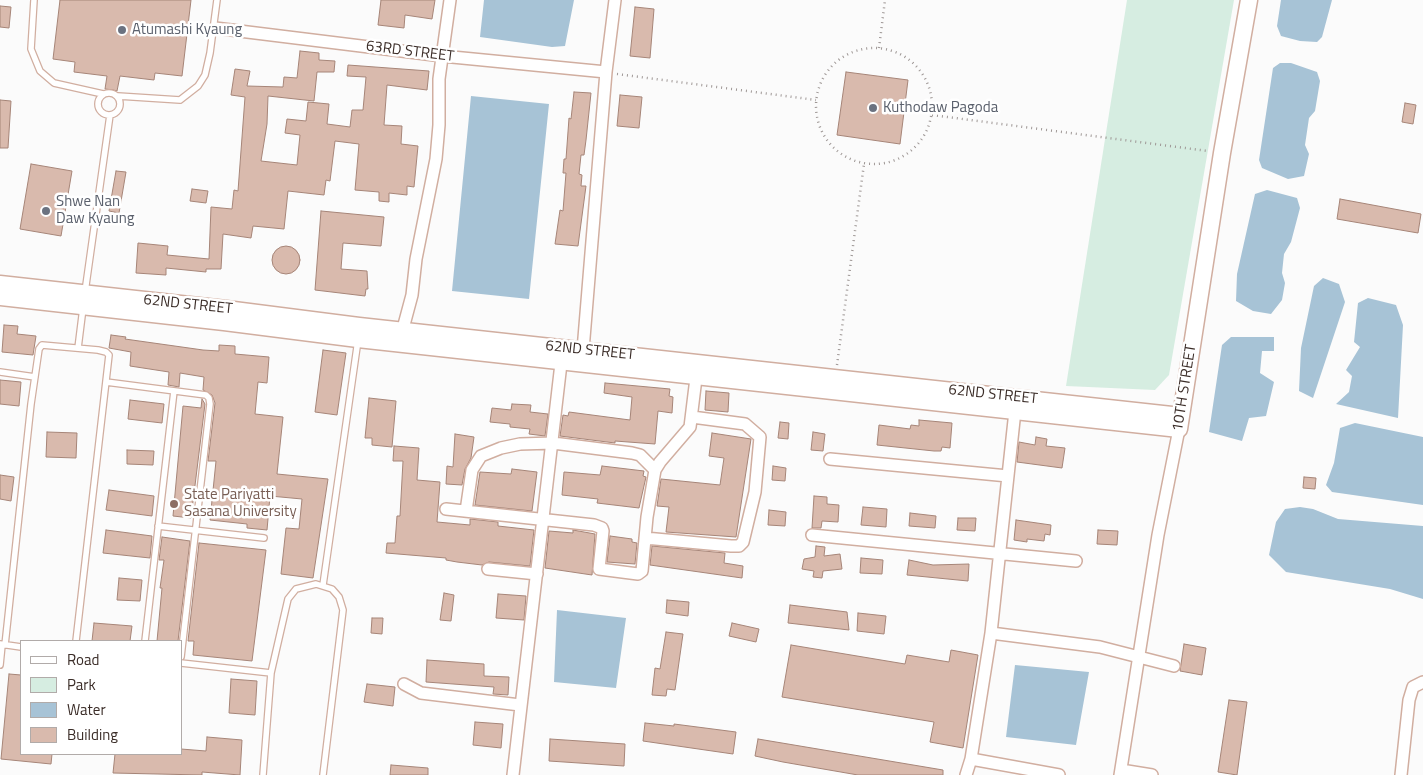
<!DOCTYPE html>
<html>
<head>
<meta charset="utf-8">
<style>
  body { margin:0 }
  #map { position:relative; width:1423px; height:775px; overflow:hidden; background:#fbfbfb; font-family:"Titillium Web",sans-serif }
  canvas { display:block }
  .legend { position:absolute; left:20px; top:640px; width:162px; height:115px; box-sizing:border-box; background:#fff; border:1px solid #b1aba9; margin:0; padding:6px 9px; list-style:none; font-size:15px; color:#3b2d28 }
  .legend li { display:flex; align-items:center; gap:10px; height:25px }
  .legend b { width:25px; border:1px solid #b1aba9 }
</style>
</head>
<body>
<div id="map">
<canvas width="1423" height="775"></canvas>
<ul class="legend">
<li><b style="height:6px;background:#fff"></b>Road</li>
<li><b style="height:14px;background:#d6ede1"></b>Park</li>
<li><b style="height:14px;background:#a7c3d6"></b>Water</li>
<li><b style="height:14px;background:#d9baad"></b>Building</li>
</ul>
</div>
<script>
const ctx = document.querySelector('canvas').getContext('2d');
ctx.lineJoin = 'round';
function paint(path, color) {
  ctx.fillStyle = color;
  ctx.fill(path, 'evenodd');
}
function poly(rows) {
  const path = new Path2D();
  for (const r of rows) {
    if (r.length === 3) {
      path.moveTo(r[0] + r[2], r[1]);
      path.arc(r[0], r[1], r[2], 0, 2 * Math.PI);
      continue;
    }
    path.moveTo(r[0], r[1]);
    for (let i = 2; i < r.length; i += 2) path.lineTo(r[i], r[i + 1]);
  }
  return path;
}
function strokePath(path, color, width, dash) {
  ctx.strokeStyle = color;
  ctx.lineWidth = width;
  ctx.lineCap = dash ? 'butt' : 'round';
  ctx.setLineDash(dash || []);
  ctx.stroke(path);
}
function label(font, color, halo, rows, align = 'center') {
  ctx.font = font + ' "Titillium Web",sans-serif';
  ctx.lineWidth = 5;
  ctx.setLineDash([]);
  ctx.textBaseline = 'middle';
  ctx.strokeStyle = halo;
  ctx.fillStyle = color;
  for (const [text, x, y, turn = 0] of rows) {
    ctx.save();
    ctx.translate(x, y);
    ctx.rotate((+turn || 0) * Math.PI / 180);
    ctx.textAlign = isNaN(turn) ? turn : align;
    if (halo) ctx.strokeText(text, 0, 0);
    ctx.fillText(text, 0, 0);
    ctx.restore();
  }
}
const green = poly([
  [1127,0,1234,0,1169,375,1155,390,1066,386]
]);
const water = poly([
  [484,0,574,0,565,46,552,47,480,37],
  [1281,0,1332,0,1322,37,1317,42,1300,41,1281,36,1277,26],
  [1280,63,1291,63,1317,72,1320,81,1315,111,1309,118,1305,145,1309,154,1304,176,1288,179,1262,168,1259,160,1273,68],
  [471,96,549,104,529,299,452,291],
  [1267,190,1297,198,1300,208,1291,242,1284,254,1282,273,1285,283,1282,300,1271,314,1253,311,1236,301,1237,274,1255,194],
  [1323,278,1339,284,1345,302,1313,398,1299,391,1301,348,1314,286],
  [1368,298,1396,305,1403,325,1398,418,1336,404,1349,392,1352,376,1346,370,1360,347,1354,342,1358,303],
  [1231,337,1274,337,1274,351,1262,351,1260,373,1274,382,1266,416,1249,418,1242,441,1209,432,1222,345],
  [1355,423,1423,437,1423,505,1332,492,1326,485,1334,463,1340,428],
  [1300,507,1313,509,1338,519,1423,526,1423,599,1390,589,1286,572,1269,555,1276,522,1285,509],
  [557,610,626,618,616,688,554,682],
  [1015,665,1089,672,1076,745,1006,737]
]);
const building = poly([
  [60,0,191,0,182,76,155,73,154,80,120,76,117,91,113,90,105,89,107,76,74,72,75,62,53,59,60,0],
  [381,0,435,0,432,19,405,15,404,28,378,25,381,0],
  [0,6,11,7,9,28,0,27,0,6],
  [635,7,654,9,650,58,630,56,635,7],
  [300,51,319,53,319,60,335,61,334,72,317,72,314,101,268,96,267,124,261,161,297,165,300,135,285,133,287,119,306,121,308,102,329,104,327,124,350,127,352,110,363,110,366,77,347,76,348,65,429,71,427,90,387,85,384,125,402,126,401,144,418,146,414,187,407,186,407,195,389,193,389,202,379,201,379,192,355,190,359,144,335,141,330,181,326,180,324,195,288,191,284,229,253,226,251,238,223,234,221,269,206,269,206,272,166,268,166,275,136,273,138,243,168,246,167,255,209,259,211,207,232,209,234,190,238,191,245,97,231,95,235,69,250,71,247,86,283,87,284,77,297,78,300,51],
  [846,72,908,80,900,144,837,135,846,72],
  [574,92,591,93,586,140,584,155,581,155,579,174,582,175,581,186,586,186,578,246,555,244,560,210,563,211,566,173,563,173,564,159,566,159,569,118,571,119,574,92],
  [620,95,642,97,639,128,617,126,620,95],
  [0,100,11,101,8,148,0,148,0,100],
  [1405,103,1416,105,1413,124,1402,122,1405,103],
  [31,164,72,171,61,236,20,229,31,164],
  [116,171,126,172,119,213,109,211,116,171],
  [192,189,208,191,206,203,190,201,192,189],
  [1340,199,1421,214,1418,233,1337,219,1340,199],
  [321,211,384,217,381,246,343,243,341,269,367,271,368,289,366,289,365,296,315,290,321,211],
  [286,260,14],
  [4,325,18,326,17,334,36,336,33,355,2,352,4,325],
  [111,335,126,337,125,339,203,350,219,351,219,345,235,346,235,354,269,357,267,383,258,382,255,414,283,417,277,474,328,479,313,578,281,574,286,528,299,529,302,499,270,496,267,530,247,528,247,524,210,520,216,461,208,461,215,403,212,395,203,390,204,377,180,373,179,387,168,385,169,372,130,366,131,352,109,348,111,335],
  [323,350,346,353,337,415,315,412,323,350],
  [0,380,21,382,19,406,0,404,0,380],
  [605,383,670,389,669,396,673,397,672,413,658,411,655,444,615,441,615,443,560,436,563,415,568,416,569,412,630,420,632,397,604,393,605,383],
  [706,391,729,393,728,412,705,410,706,391],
  [369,398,396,401,392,447,372,445,372,438,365,438,369,398],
  [202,399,205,404,191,518,173,516,183,406,201,408,202,399],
  [130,400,164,404,162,423,128,419,130,400],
  [512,404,531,405,530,412,548,414,545,436,529,434,530,429,510,427,510,424,490,422,492,408,511,410,512,404],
  [919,420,952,423,950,448,942,447,941,451,934,451,877,445,879,425,910,429,911,425,919,426,919,420],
  [780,422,789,423,788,439,778,438,780,422],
  [47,432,77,433,76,458,46,457,47,432],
  [813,432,825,434,823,451,811,450,813,432],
  [712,433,751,439,736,537,666,532,669,507,657,506,661,479,720,485,724,458,709,456,712,433],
  [455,434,474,437,471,458,465,469,462,485,446,484,447,466,453,467,455,434],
  [1036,437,1047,439,1046,446,1065,448,1062,468,1017,462,1019,442,1035,445,1036,437],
  [394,446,419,448,417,480,440,482,437,522,470,525,470,519,498,522,498,526,534,530,530,566,489,562,482,565,457,562,446,560,446,558,386,553,387,543,395,543,397,516,400,516,403,461,393,461,394,446],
  [127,450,154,451,153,465,127,464,127,450],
  [602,466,644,471,643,476,646,477,639,508,597,503,598,499,562,495,564,472,600,475,602,466],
  [773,466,786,468,785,481,772,480,773,466],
  [512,469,537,472,532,511,475,505,480,472,511,474,512,469],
  [0,475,14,477,11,501,0,499,0,475],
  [1304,477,1316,478,1315,489,1303,488,1304,477],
  [109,490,154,496,152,516,106,510,109,490],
  [814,496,827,497,827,504,839,505,838,522,822,521,821,528,812,528,814,496],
  [863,507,887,509,886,527,861,525,863,507],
  [769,510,786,512,785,526,768,525,769,510],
  [910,513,936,516,935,528,909,526,910,513],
  [958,518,976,518,975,531,957,530,958,518],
  [1016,520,1051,525,1050,535,1045,534,1044,541,1027,539,1027,542,1014,540,1016,520],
  [106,530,152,536,150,558,103,553,106,530],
  [573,530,595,534,592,575,545,568,549,531,573,533,573,530],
  [1098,530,1118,531,1117,545,1097,544,1098,530],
  [610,536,632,539,632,542,637,543,635,564,607,562,610,536],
  [162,537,190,541,178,641,157,641,162,588,160,588,164,560,159,560,162,537],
  [199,543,266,550,252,661,193,655,194,641,188,641,199,543],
  [652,546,725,553,724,563,743,566,742,578,650,565,652,546],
  [816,546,825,547,824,556,840,554,842,569,823,571,822,578,813,577,814,571,802,569,804,559,815,557,816,546],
  [861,558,883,560,882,574,860,573,861,558],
  [909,560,933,565,969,564,968,581,907,575,909,560],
  [119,578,142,580,140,601,117,600,119,578],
  [444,593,454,595,451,621,440,620,444,593],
  [498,594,526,596,524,620,496,618,498,594],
  [667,600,689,602,688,616,666,613,667,600],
  [790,605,847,612,849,630,788,623,790,605],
  [858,613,886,616,884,634,857,631,858,613],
  [372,618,383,618,382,634,371,633,372,618],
  [94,623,132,626,130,641,92,641,94,623],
  [732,623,759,629,756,642,729,636,732,623],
  [666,632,683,634,675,690,667,689,666,696,652,695,655,668,660,669,666,632],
  [1184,644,1206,648,1202,675,1180,671,1184,644],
  [791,645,905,664,907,655,949,662,951,650,978,655,963,748,930,742,934,722,782,697,791,645],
  [427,660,484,664,484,676,509,677,508,695,493,694,494,687,426,682,427,660],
  [9,674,21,675,21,754,52,754,51,764,1,759,9,674],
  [231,679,257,681,255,715,229,713,231,679],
  [367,684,395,687,393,706,364,702,367,684],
  [1229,700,1247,702,1237,775,1218,772,1229,700],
  [475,722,503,724,501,748,473,745,475,722],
  [645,723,674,726,674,724,736,732,733,754,643,741,645,723],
  [207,737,242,740,240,775,202,772,202,775,113,773,115,754,181,754,181,749,206,751,207,737],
  [550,739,625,744,624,766,549,761,550,739],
  [758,739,943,770,943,775,858,775,783,762,755,756,758,739],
  [391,765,428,768,428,775,390,775,391,765]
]);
const path = poly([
  [879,48,885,0],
  [874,106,58],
  [617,74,816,100],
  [932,115,1208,151],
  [837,365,864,164]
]);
const lane = poly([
  [34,0,31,49,40,71,54,83,103,94],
  [109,104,11],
  [118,96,180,100,198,86,205,75,210,53,217,0],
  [85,292,110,115],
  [78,348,83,308],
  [0,372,35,377],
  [106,382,206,395,209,398,210,404,181,657],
  [158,526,264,538],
  [323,585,358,340],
  [145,641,174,391],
  [0,644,21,647],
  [5,645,31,404,39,349,42,345,98,350,106,352,109,355,76,641],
  [181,663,271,673],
  [0,665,2,645],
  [263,775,271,673,288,599,296,589,316,584,332,589,339,597,343,610,323,775]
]);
const street = poly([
  [215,28,442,56,606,72],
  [401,336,412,295,416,259,436,159,439,125,439,79,450,0],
  [583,350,606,72,615,0],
  [830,459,1008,476],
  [446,509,594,525,602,528,603,531,599,569,638,574,642,571,647,517,655,470,660,462,690,427,697,370],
  [466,511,472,470,481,456,501,448,520,444,553,443,632,453,640,455,655,470],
  [812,535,1076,561],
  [645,538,731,546,739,546,743,542,755,492,760,437,745,424,692,417],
  [488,569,537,574],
  [991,633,1100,647,1174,666],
  [404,684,421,693,520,705],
  [971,759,1059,775],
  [1121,770,1152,775],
  [513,775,562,355],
  [966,775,971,759,991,633,1015,411],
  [1120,775,1158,535,1179,429],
  [1401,775,1409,700,1413,687,1423,682]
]);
const secondary = poly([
  [0,284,226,309,359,326,1181,416],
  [0,297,224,322,358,339,1179,429,1222,153,1249,0]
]);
const markers = [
  [122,30,5,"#6b7280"],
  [873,108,5,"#6b7280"],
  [46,211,5,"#6b7280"],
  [174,504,5,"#8d6e63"]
];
const worshipNames = [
  ["Atumashi Kyaung",132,30],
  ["Kuthodaw Pagoda",883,108],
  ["Shwe Nan",56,202],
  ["Daw Kyaung",56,219]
];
const streetNames = [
  ["63RD STREET",410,52,7],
  ["62ND STREET",188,305,6],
  ["62ND STREET",590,351,6],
  ["10TH STREET",1185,388,-81],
  ["62ND STREET",993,395,6]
];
const educationNames = [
  ["State Pariyatti",184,495],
  ["Sasana University",184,512]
];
paint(green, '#d6ede1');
paint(water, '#a7c3d6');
paint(building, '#d9baad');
strokePath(building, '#a68578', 1);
strokePath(lane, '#d1aea0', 8);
strokePath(street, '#d1aea0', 14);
strokePath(secondary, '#d1aea0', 19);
strokePath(path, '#9e9795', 2.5, [1, 4]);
strokePath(lane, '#fff', 5.5);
strokePath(street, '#fff', 11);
strokePath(secondary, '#fff', 16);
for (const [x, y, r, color] of markers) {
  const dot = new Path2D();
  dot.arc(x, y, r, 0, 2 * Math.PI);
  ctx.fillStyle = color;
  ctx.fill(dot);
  strokePath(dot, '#fff', 2);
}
label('15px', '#5b616d', '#fff', worshipNames, 'left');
label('15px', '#3b2d28', '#fff', streetNames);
label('15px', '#785e54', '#fff', educationNames, 'left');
</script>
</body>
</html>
